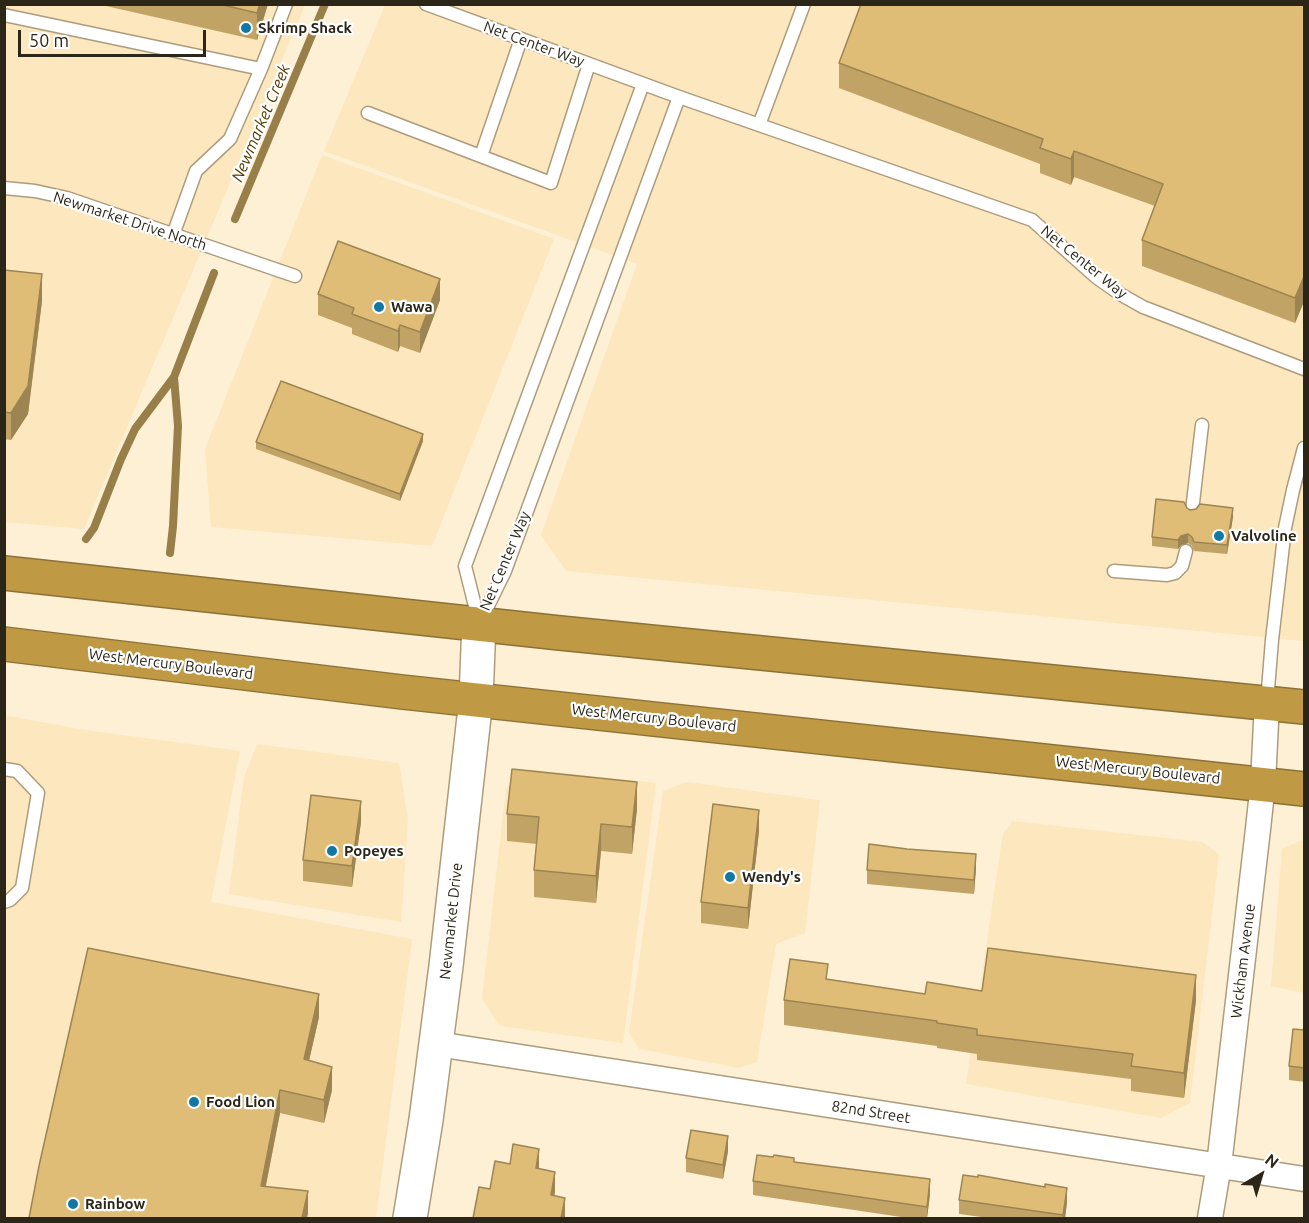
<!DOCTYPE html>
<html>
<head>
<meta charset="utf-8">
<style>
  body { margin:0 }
  #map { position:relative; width:1309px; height:1223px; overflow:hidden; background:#fef0d5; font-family:Ubuntu,sans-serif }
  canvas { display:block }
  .frame { position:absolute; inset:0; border:6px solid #2c2619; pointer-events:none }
  .north { position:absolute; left:1231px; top:1145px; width:60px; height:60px; -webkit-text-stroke:4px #fff; paint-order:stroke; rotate:38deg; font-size:16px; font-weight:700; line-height:24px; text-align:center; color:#2c2619 }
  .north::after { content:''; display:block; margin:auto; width:21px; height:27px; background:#2c2619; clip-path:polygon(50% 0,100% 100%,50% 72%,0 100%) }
  .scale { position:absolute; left:18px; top:30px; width:188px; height:27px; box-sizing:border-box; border:3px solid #2c2619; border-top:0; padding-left:8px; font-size:18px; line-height:21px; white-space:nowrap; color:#2c2619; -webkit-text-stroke:4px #fff; paint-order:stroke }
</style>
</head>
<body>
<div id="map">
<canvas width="1309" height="1223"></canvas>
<div class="frame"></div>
<div class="north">N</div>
<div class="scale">50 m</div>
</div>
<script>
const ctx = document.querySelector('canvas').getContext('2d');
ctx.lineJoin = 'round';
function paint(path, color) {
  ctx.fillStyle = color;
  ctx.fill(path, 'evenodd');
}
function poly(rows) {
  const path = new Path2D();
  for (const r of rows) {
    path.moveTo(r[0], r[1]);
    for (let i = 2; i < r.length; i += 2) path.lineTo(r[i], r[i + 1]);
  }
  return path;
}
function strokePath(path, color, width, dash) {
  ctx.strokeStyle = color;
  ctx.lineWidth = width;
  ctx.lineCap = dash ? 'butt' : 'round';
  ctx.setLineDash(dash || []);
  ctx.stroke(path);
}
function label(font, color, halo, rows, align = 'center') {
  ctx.font = font + ' Ubuntu,sans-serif';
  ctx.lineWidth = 4.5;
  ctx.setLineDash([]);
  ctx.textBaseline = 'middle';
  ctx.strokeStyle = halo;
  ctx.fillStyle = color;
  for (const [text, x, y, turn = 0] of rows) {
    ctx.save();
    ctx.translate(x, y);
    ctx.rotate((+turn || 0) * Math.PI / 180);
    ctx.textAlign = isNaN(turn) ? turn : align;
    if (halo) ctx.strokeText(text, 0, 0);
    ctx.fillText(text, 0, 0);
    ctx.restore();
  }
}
const built = poly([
  [4,5,305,5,84,529,5,522],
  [385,5,1304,5,1304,641,566,571,541,535,637,264,324,151],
  [322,155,554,239,432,546,211,527,205,449],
  [4,715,79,729,240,751,211,902,412,939,376,1218,5,1218],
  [257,744,399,763,408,820,401,922,229,894,244,777],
  [528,769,656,783,623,1043,500,1026,482,999,506,788],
  [687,782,820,800,805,933,776,944,757,1062,739,1068,639,1049,629,1033,663,791],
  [1013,821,1202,842,1219,854,1190,1103,1161,1118,966,1084,1003,833],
  [1300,841,1304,841,1304,993,1271,986,1282,849]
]);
const stream = poly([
  [235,219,325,4],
  [86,539,94,528,121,459,135,429,174,377],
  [170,553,173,526,178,426,174,377,214,273]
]);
const lane = poly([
  [426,4,679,97,1032,220,1096,277,1120,294,1143,307,1304,369],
  [4,15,261,69,286,4],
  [368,113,551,183,589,64],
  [759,125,804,4],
  [481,156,521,39],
  [4,188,35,191,67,198,295,276],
  [173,235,196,171,230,139,261,69],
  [1192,511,1202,425],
  [1114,571,1167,575,1175,573,1182,566,1186,551],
  [479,622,465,566,643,84],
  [480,622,505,571,679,97],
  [1267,702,1272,640,1285,528,1293,490,1304,448],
  [4,769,17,771,38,793,22,888,10,900,4,902]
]);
const street = poly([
  [437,1044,1304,1179],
  [1210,1218,1219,1165,1258,829,1263,783,1267,702]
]);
const secondary = poly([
  [410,1218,426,1120,446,966,476,699,479,623]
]);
const highway = poly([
  [4,573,560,633,1304,707],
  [4,644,402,692,1304,789]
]);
const wall = poly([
  [97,4,268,4,257,40],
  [1305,4,1305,299,1295,323,1142,266,1142,240,1155,206,1074,177,1071,185,1040,173,1040,164,839,88,839,63],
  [4,270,42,301,28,414,11,440,4,439],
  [318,294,440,300,420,353,400,346,398,352,352,334,352,328,318,315],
  [423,441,400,501,256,449,256,442],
  [1187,508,1190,510,1233,517,1227,554,1194,551,1192,546,1188,543,1181,545,1178,549,1152,546,1152,537],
  [637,809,632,854,601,851,596,903,534,897,534,870,537,844,507,841,507,814],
  [361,822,352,887,303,881,303,860],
  [759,831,748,929,701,923,701,902],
  [976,868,974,894,867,884,867,870],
  [828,979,925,994,982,991,1196,1000,1184,1098,1131,1091,1131,1079,977,1060,977,1054,937,1048,937,1046,784,1025,784,1000],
  [319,1017,309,1061,332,1090,324,1123,280,1113,266,1186,308,1214,29,1218],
  [1305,1030,1305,1082,1289,1080,1289,1066],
  [728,1151,723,1179,686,1172,686,1158],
  [794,1162,930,1194,927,1218,908,1218,753,1195,753,1181],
  [959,1200,1067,1202,1065,1218,989,1218,959,1214]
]);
const shadedWall = poly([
  [260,4,268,4,257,40,257,13],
  [1074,151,1074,177,1071,185,1071,159],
  [42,274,42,301,28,414,11,440,11,413],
  [1305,274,1305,299,1295,323,1295,298],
  [440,279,440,300,420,353,420,332],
  [400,325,400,346,398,352,398,331],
  [423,434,423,441,400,501,400,494],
  [1233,508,1233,517,1227,554,1227,545],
  [1188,534,1188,543,1181,545,1178,549,1178,540,1181,536],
  [637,782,637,809,632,854,632,827],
  [361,801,361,822,352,887,352,866],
  [759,810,759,831,748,929,748,908],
  [601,824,601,851,596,903,596,876],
  [976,854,976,868,974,894,974,880],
  [1196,975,1196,1000,1184,1098,1184,1073],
  [319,994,319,1017,304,1082,304,1059],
  [332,1067,332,1090,324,1123,324,1100],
  [280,1090,280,1113,261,1209,261,1186],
  [728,1136,728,1151,723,1179,723,1165],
  [539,1149,539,1168,536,1188,536,1168],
  [555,1172,555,1192,551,1215,551,1195],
  [930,1179,930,1194,927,1218,927,1207],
  [1067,1188,1067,1202,1065,1218,1063,1218],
  [308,1191,308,1214,307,1218,302,1218],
  [565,1198,565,1218,561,1218]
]);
const building = poly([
  [219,4,260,4,257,13,219,4],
  [861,4,1305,4,1305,274,1295,298,1142,240,1163,184,1074,151,1071,159,1040,148,1043,139,839,63,861,4],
  [338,241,440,279,420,332,400,325,398,331,352,314,354,308,318,294,338,241],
  [4,270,42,274,28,386,11,413,4,412,4,270],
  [281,381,423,434,400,494,256,442,281,381],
  [1156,499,1184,502,1187,508,1190,510,1196,509,1200,504,1233,508,1227,545,1194,542,1192,537,1188,534,1181,536,1178,540,1152,537,1156,499],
  [512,769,637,782,632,827,601,824,596,876,534,870,539,817,507,814,512,769],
  [311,795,361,801,352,866,303,860,311,795],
  [713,804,759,810,748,908,701,902,713,804],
  [869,844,907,849,976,854,974,880,867,870,869,844],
  [88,948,319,994,304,1059,332,1067,324,1100,280,1090,261,1186,308,1191,302,1218,29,1218,39,1166,88,948],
  [988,948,1196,975,1184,1073,1131,1066,1133,1054,977,1035,977,1029,937,1023,937,1021,784,1000,790,959,828,964,826,979,925,994,927,982,982,991,988,948],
  [1293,1029,1305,1030,1305,1068,1289,1066,1293,1029],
  [691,1130,728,1136,723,1165,686,1158,691,1130],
  [513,1144,539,1149,536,1168,555,1172,551,1195,565,1198,561,1218,473,1218,479,1187,490,1189,495,1161,510,1164,513,1144],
  [757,1155,773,1157,774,1155,794,1158,794,1162,930,1179,927,1207,753,1181,757,1155],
  [963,1175,978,1177,978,1175,1045,1187,1045,1184,1067,1188,1063,1215,959,1200,963,1175]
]);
const markers = [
  [246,28,6,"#1177a3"],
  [379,307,6,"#1177a3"],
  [1219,536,6,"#1177a3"],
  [332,851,6,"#1177a3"],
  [730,877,6,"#1177a3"],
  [194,1102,6,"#1177a3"],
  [73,1204,6,"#1177a3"]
];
const poiNames = [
  ["Skrimp Shack",258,28],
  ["Wawa",391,307],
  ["Valvoline",1231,536],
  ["Popeyes",344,851],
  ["Wendy's",742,877],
  ["Food Lion",206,1102],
  ["Rainbow",85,1204]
];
const streetNames = [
  ["Net Center Way",534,44,20],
  ["Newmarket Drive North",130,221,18],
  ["Net Center Way",1084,262,39],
  ["Net Center Way",505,561,-67],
  ["West Mercury Boulevard",171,664,7],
  ["West Mercury Boulevard",654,718,6],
  ["West Mercury Boulevard",1138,770,6],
  ["Newmarket Drive",451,921,-84],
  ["Wickham Avenue",1243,961,-83],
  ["82nd Street",871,1112,9]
];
const waterNames = [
  ["Newmarket Creek",261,123,-67]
];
paint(built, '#fce7be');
strokePath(stream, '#987e48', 8);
strokePath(lane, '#ad9c7c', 15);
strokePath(street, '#ad9c7c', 27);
strokePath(secondary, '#ad9c7c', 36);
strokePath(highway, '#8c7136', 36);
strokePath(lane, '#fff', 12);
strokePath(street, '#fff', 24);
strokePath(secondary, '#fff', 33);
strokePath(highway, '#c09945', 33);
paint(wall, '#c1a365');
paint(shadedWall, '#9d8453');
paint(building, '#e0bd76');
strokePath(building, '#9d8453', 1.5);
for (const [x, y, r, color] of markers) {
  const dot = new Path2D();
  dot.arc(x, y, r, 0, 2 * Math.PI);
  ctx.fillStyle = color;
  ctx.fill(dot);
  strokePath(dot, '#fff', 2);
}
label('bold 15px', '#2c2619', '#fff', poiNames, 'left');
label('15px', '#2c2619', '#fff', streetNames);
label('italic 16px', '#523a00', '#fff', waterNames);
</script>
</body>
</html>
